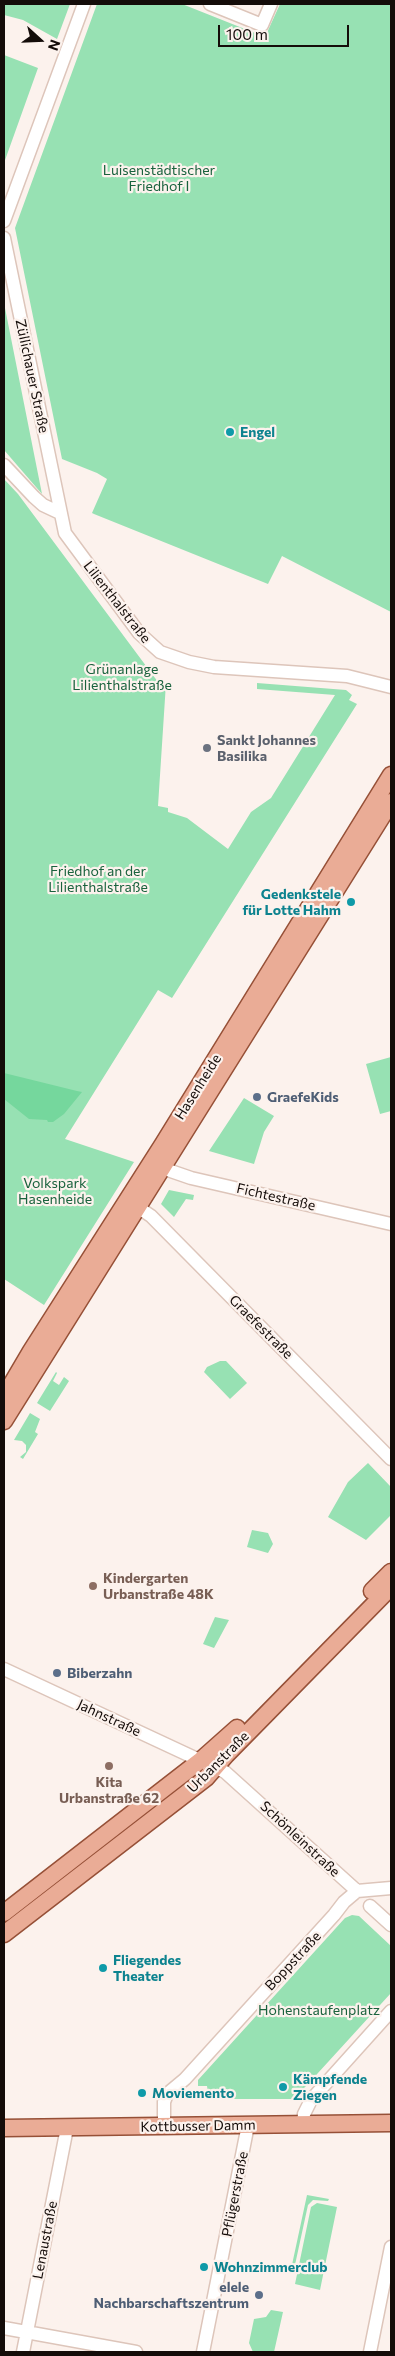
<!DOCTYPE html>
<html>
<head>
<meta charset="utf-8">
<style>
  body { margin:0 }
  #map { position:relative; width:395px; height:2356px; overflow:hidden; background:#fcf2ed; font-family:Commissioner,sans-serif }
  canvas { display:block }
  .frame { position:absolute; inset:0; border:5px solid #140c09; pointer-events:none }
  .north { position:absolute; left:15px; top:15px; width:50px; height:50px; -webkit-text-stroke:4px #fcf2ed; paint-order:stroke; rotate:110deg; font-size:14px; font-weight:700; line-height:20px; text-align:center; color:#140c09 }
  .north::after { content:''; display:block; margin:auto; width:18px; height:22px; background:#140c09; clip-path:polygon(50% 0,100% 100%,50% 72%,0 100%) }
  .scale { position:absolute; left:218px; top:25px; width:131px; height:22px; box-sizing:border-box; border:2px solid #140c09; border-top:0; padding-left:6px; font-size:15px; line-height:18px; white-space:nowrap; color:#140c09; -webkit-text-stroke:4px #fcf2ed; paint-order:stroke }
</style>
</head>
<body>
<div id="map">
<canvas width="395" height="2356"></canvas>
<div class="frame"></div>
<div class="north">N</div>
<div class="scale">100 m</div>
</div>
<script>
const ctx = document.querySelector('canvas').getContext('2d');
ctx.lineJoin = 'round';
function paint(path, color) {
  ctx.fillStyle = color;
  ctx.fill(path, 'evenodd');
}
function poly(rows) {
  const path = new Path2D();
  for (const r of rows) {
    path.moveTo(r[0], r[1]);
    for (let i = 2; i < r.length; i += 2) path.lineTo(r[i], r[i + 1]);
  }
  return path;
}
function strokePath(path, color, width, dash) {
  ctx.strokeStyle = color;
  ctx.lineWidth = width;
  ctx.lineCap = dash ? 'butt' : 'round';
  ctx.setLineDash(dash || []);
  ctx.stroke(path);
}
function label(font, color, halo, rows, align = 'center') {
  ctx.font = font + ' Commissioner,sans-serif';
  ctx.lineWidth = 4.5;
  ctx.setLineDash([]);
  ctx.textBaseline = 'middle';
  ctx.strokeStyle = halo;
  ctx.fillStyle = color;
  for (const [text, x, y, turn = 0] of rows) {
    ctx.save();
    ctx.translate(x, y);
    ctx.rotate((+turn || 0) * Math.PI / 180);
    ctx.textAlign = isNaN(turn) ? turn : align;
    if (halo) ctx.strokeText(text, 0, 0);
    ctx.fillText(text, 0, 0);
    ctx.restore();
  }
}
const green = poly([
  [4,4,70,4,57,39,23,20,4,15],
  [97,4,182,4,265,37,280,4,391,4,391,612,282,556,268,584,94,514,92,513,107,479,97,473,62,459,15,228],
  [4,55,38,68,4,163],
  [4,303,42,494,4,450],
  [4,479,18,494,158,682,166,683,158,806,168,808,168,812,187,818,228,849,251,812,271,798,335,695,257,689,257,683,346,690,352,695,349,700,357,704,172,998,158,990,65,1139,134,1162,44,1305,4,1279],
  [391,1057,391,1111,380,1114,366,1064],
  [244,1098,274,1116,264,1132,254,1164,209,1151],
  [169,1190,194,1195,193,1200,186,1199,174,1217,161,1204],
  [220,1361,226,1361,247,1383,230,1399,204,1372,207,1367],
  [56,1372,57,1373,53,1381,59,1385,64,1377,69,1381,50,1411,37,1403],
  [30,1413,40,1419,35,1432,38,1434,23,1459,20,1457,26,1452,26,1445,22,1441,14,1440],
  [368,1463,391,1487,391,1515,366,1540,328,1517,348,1482],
  [252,1530,268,1533,273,1544,268,1553,247,1547],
  [215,1617,229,1620,214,1648,203,1644],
  [352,1915,359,1916,391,1946,391,1993,297,2096,291,2099,209,2099,207,2086,198,2086,198,2080,345,1918],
  [307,2195,329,2199,328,2201,313,2200,308,2205,293,2274,290,2274],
  [317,2203,337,2207,320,2290,295,2284,311,2207],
  [271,2310,283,2312,274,2352,253,2352,249,2343,254,2319,266,2317]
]);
const forest = poly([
  [4,1073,77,1091,82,1092,64,1114,53,1122,48,1122,47,1120,29,1119,4,1099]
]);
const minor = poly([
  [210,4,262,25,271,4],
  [4,221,84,4],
  [4,238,65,533,139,633,160,652,189,662,214,667,347,676,391,687],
  [4,465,34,497,43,505,60,513],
  [162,1168,191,1178,391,1224],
  [130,1202,151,1216,391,1459],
  [4,1669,225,1772,357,1891],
  [370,1906,391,1925],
  [303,2125,304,2114,311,2100,391,2011],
  [164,2126,164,2102,167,2094,185,2079,334,1915,344,1902,357,1891,391,1888],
  [4,2328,136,2352],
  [23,2352,67,2128],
  [203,2352,248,2125],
  [370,2352,391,2247]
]);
const major = poly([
  [4,1397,31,1351,163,1144,391,775],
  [4,1421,391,802],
  [372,1591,391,1572],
  [4,1913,201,1760,237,1728],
  [4,1934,206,1778,226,1755,391,1587],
  [4,2128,391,2123]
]);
const markers = [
  [230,432,5,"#0f9aa8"],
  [207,748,5,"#6b7280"],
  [351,902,5,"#0f9aa8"],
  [257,1097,5,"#5c6f8a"],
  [93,1586,5,"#8d6e63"],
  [57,1673,5,"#5c6f8a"],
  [109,1766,5,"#8d6e63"],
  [103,1968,5,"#0f9aa8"],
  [283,2087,5,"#0f9aa8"],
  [142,2093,5,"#0f9aa8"],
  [204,2267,5,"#0f9aa8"],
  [259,2295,5,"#5c6f8a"]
];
const parkNames = [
  ["Luisenstädtischer",159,170],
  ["Friedhof I",159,186],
  ["Grünanlage",122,669],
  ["Lilienthalstraße",122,685],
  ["Friedhof an der",98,871],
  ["Lilienthalstraße",98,887],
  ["Volkspark",55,1183],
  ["Hasenheide",55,1199],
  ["Hohenstaufenplatz",319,2010]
];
const streetNames = [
  ["Züllichauer Straße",32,376,78],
  ["Lilienthalstraße",117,602,52],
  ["Hasenheide",198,1087,-58],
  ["Fichtestraße",276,1197,13],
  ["Graefestraße",261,1327,45],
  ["Jahnstraße",109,1718,25],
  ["Urbanstraße",218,1762,-45],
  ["Schönleinstraße",300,1839,43],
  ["Boppstraße",293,1961,-47],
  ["Kottbusser Damm",198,2126,-1],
  ["Pflügerstraße",235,2194,-79],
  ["Lenaustraße",45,2240,-79]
];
const cultureNames = [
  ["Engel",240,432],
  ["Gedenkstele",341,894,"right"],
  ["für Lotte Hahm",341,910,"right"],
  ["Fliegendes",113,1960],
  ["Theater",113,1976],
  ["Kämpfende",293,2079],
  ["Ziegen",293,2095],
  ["Moviemento",152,2093],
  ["Wohnzimmerclub",214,2267]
];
const worshipNames = [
  ["Sankt Johannes",217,740],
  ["Basilika",217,756]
];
const serviceNames = [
  ["GraefeKids",267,1097],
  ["Biberzahn",67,1673],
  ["elele",249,2287,"right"],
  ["Nachbarschaftszentrum",249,2303,"right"]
];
const educationNames = [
  ["Kindergarten",103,1578],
  ["Urbanstraße 48K",103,1594],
  ["Kita",109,1782,"center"],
  ["Urbanstraße 62",109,1798,"center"]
];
paint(green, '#97e1b3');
paint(forest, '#75d79d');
strokePath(minor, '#ddc5ba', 15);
strokePath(major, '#965037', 19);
strokePath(minor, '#fff', 12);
strokePath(major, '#eaac96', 16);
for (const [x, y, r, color] of markers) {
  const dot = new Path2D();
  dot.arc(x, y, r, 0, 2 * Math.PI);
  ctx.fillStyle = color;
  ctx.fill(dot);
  strokePath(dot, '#fcf2ed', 2);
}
label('14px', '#19623d', '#fcf2ed', parkNames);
label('14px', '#140c09', '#fcf2ed', streetNames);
label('bold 14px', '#0d838f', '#fcf2ed', cultureNames, 'left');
label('bold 14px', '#5b616d', '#fcf2ed', worshipNames, 'left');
label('bold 14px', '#4e5e75', '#fcf2ed', serviceNames, 'left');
label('bold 14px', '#785e54', '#fcf2ed', educationNames, 'left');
</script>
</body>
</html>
